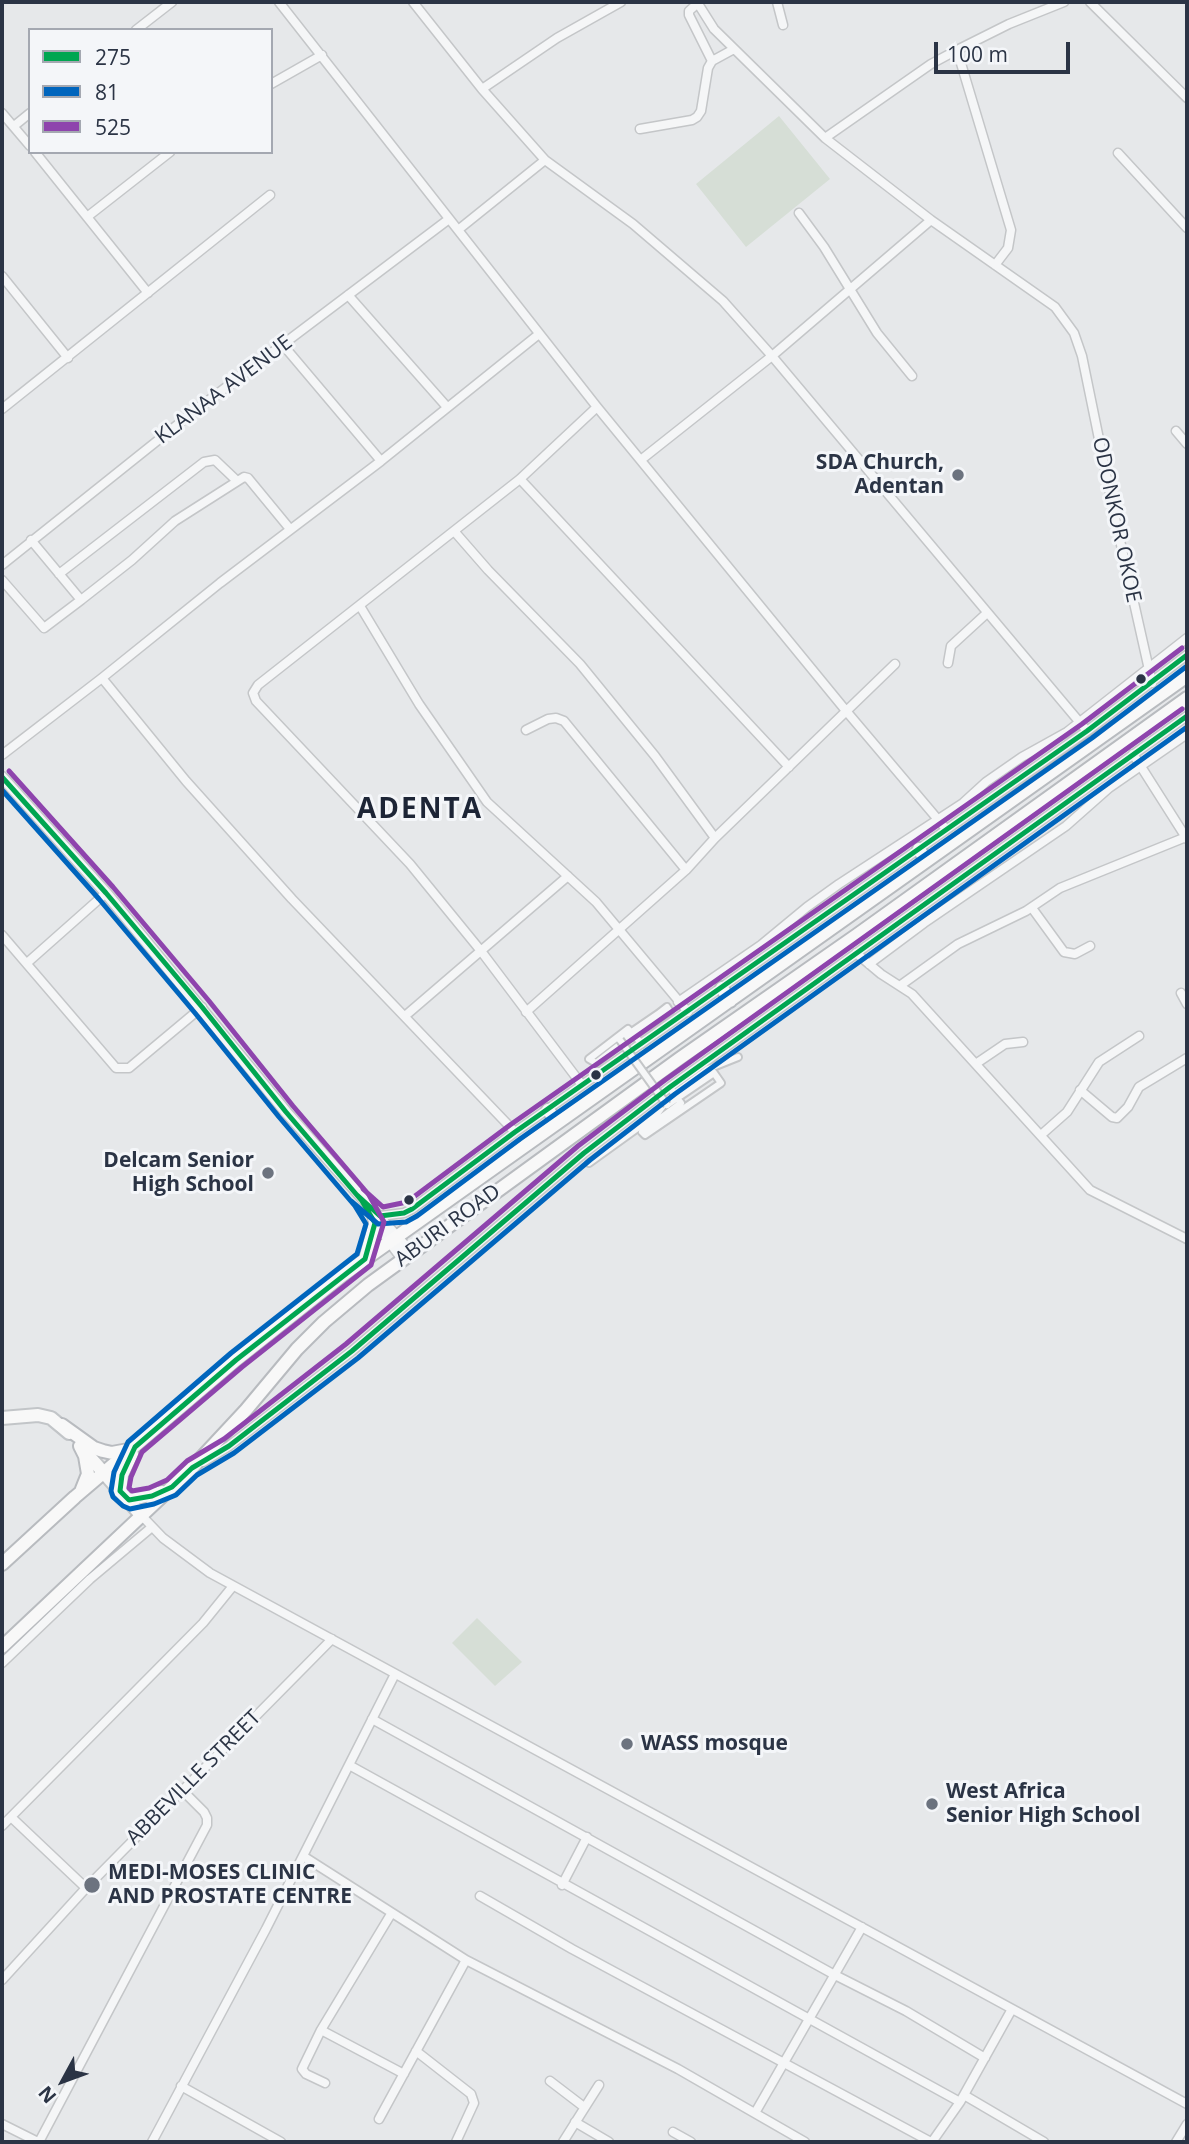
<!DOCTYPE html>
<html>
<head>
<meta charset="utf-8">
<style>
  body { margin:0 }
  #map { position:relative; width:1189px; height:2144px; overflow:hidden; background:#e6e8ea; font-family:"Open Sans",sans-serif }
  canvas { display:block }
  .frame { position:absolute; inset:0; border:4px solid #2b3445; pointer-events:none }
  .legend { position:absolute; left:28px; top:28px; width:245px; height:126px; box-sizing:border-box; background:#f4f6f9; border:2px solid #a4a8b1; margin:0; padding:9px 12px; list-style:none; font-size:21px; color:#2b3445 }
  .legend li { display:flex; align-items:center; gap:14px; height:35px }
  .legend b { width:35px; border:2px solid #a4a8b1 }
  .north { position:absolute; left:28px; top:2046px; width:70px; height:70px; -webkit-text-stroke:5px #f4f6f9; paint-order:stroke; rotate:229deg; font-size:19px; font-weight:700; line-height:28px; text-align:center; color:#2b3445 }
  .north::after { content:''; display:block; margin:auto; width:24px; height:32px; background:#2b3445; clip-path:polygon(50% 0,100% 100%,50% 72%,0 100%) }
  .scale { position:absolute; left:934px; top:42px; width:136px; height:32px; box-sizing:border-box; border:4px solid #2b3445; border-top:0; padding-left:9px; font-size:21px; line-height:24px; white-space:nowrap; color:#2b3445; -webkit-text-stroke:5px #f4f6f9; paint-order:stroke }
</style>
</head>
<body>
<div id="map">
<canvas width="1189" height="2144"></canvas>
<div class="frame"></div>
<ul class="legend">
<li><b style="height:9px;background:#00a651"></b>275</li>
<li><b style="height:9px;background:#0065bd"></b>81</li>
<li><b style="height:9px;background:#8e44ad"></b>525</li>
</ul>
<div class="north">N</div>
<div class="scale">100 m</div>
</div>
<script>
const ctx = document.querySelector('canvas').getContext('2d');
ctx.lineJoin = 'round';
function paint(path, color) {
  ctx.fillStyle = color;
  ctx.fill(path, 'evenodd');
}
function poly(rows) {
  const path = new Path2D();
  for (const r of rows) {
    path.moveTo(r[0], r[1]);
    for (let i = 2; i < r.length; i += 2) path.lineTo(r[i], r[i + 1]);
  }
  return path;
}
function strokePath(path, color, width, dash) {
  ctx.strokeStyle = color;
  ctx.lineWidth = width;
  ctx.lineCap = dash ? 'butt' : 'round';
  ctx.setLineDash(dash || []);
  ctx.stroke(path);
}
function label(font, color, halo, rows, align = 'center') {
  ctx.font = font + ' "Open Sans",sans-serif';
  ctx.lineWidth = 6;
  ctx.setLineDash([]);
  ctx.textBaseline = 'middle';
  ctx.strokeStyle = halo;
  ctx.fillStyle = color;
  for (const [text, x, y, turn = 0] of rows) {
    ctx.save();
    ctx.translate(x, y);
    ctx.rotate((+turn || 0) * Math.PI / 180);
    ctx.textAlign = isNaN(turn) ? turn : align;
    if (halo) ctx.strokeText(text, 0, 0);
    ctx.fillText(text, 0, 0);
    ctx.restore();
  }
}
const green = poly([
  [779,116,830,179,746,247,696,184],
  [477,1618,522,1662,495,1686,452,1643]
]);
const pedestrian = poly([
  [620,1040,658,1014,667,1007,670,1012,627,1040,618,1046,596,1063,589,1059,628,1029,642,1044],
  [674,1094,708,1069,738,1057],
  [667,1105,714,1073,721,1083,645,1135,642,1132,681,1103,674,1094,670,1087],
  [589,1163,657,1114,666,1102]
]);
const minor = poly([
  [279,2,597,407,847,712,946,829],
  [413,2,482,89,545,160,633,224,723,301,772,356,1087,731],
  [697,2,714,29,825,138,931,220,1055,307,1074,333,1082,356,1117,527,1152,683],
  [777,2,783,25],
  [1090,2,1187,98],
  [698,3,689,11,689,15,712,61],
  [136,30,172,2],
  [957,50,1011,230,1008,248,995,265],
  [271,84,322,55],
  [482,89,557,38,621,2],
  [2,113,30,146],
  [14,126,30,113],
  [640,129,692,120,697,117,701,111,708,68,712,61,734,49],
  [825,138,931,64,957,50,1009,24,1064,2],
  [35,152,148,293],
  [1118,153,1187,228],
  [799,213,824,247,877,333,912,376],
  [87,217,170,152],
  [458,230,545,160],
  [2,276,68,358],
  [348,295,447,407],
  [283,345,381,461],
  [2,409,270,195],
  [1176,431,1187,444],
  [642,459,772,356,931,220],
  [520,479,789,767],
  [454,531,488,570,580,664,655,756,715,838],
  [31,540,81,600,132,560,175,521,244,477,248,478,290,529],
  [2,565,192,413,449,219],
  [59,574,204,462,215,460,236,480],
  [2,580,44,628,81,600],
  [360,606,419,704,487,802,596,902,688,1012],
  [948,663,951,646,987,613],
  [102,678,186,781,292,899,515,1132],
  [526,730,548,719,556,718,564,721,686,870],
  [1133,754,1187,839],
  [2,755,102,678,220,583,381,461,539,334],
  [1032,908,1064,952,1075,954,1090,946],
  [2,935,116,1068,129,1068,202,1007],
  [856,953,881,974,912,994,1090,1190,1187,1239],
  [27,963,106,893],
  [869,964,924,923,1066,826,1109,788,1187,734],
  [901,985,958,944,1026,911,1060,888,1186,837],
  [1181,993,1187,1004],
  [678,1002,761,945,807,907,839,884,963,803,986,782,1022,757,1067,732,1187,638],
  [526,1012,686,870,715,838,895,664],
  [405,1016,568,876],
  [977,1063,1005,1044,1023,1042],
  [582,1085,481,951,410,864,256,701,253,693,258,685,520,479,597,407],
  [1080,1090,1112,1117,1117,1118,1128,1107,1139,1087,1187,1058],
  [1041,1135,1067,1112,1099,1062,1139,1036],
  [380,1216,404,1213,412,1209,515,1132,1087,731,1187,655],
  [203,1462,229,1446,352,1351,584,1153,670,1087,1187,716],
  [141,1515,163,1538,210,1573,1187,2104],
  [2,1663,90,1579,152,1527],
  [372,1719,833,1974,906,2011,985,2058],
  [349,1765,960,2102],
  [11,1817,86,1888],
  [2,1826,203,1623,233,1586],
  [303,1856,466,1960,678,2069,805,2142],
  [562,1885,587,1837],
  [480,1896,572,1949,931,2142],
  [391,1914,321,2030,404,2074],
  [2,1980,86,1888,332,1639],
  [321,2030,302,2069,306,2074,325,2083],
  [416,2051,471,2094,474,2103,456,2142],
  [550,2081,584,2107],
  [181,2086,281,2142],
  [964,2095,1044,2142],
  [755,2113,862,1927],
  [379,2119,466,1960],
  [575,2122,609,2142],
  [2,2124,38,2142],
  [673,2132,691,2142],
  [39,2142,207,1825,207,1818,204,1812,182,1790],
  [152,2142,266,1929,395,1674],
  [563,2142,599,2085],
  [932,2142,960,2102,1012,2009],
  [1176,2142,1187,2124]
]);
const tertiary = poly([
  [2,777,106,893,286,1112,411,1253],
  [373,1219,403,1259]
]);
const primary = poly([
  [2,1418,38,1415,51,1418,69,1433],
  [81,1447,141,1515]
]);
const trunk = poly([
  [919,849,926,861],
  [722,988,730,1001],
  [548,1110,557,1122],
  [365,1259,375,1223],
  [62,1425,94,1448,103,1451,112,1453,128,1450],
  [80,1446,85,1456,88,1474,82,1489],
  [120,1491,122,1475,132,1454],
  [129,1500,162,1492],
  [2,1564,75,1497,236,1360,343,1275,1187,676],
  [2,1647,192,1468,246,1410,297,1349,324,1322,368,1285,679,1059,857,935,1187,698]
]);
const pedestrianBridge = poly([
  [620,1040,667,1105]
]);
const bus1 = poly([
  [2,777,106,893,202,1007,286,1112,362,1201,375,1223,365,1259,236,1360,135,1447,122,1475,120,1491,129,1500,152,1496,172,1487,192,1468,229,1446,352,1351,584,1153,670,1087,1187,716],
  [357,1195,380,1216,404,1213,412,1209,515,1132,1087,731,1187,655]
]);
const bus2 = poly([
  [2,790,99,899,195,1013,279,1117,355,1206,366,1224,357,1254,231,1353,128,1442,114,1472,111,1491,113,1497,123,1506,130,1509,154,1504,176,1495,197,1475,234,1453,358,1358,590,1160,675,1094,1187,727],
  [351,1201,378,1224,406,1222,417,1216,520,1139,1092,738,1187,666]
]);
const bus3 = poly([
  [9,771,113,887,209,1001,293,1106,369,1195,384,1222,371,1265,242,1367,142,1452,131,1477,129,1488,132,1491,149,1488,167,1480,187,1461,224,1439,346,1344,578,1146,665,1080,1182,709],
  [363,1189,383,1207,407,1202,510,1125,1082,724,1182,648]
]);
const markers = [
  [958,475,7,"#6c737f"],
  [1141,679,6,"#2b3445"],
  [596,1075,6,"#2b3445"],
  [268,1173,7,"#6c737f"],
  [409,1200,6,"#2b3445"],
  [627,1744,7,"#6c737f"],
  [932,1804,7,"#6c737f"],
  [92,1885,9,"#6c737f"]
];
const streetNames = [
  ["KLANAA AVENUE",224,390,-37],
  ["ODONKOR OKOE",1116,520,78],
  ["ABURI ROAD",448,1226,-36],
  ["ABBEVILLE STREET",194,1778,-45]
];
const poiNames = [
  ["SDA Church,",944,463,"right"],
  ["Adentan",944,487,"right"],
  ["Delcam Senior",254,1161,"right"],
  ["High School",254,1185,"right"],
  ["WASS mosque",641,1744],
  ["West Africa",946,1792],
  ["Senior High School",946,1816],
  ["MEDI-MOSES CLINIC",108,1873],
  ["AND PROSTATE CENTRE",108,1897]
];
const districtNames = [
  ["ADENTA",420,810]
];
paint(green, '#d6ded6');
strokePath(pedestrian, '#c4c6c8', 10);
strokePath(minor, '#c4c6c8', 11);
strokePath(tertiary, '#c4c6c8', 13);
strokePath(primary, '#c2c5c8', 16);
strokePath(trunk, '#b8bbbf', 16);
strokePath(pedestrian, '#f5f6f7', 6);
strokePath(minor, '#f5f6f7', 8);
strokePath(tertiary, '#f5f6f7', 10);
strokePath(primary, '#f8f8f8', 12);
strokePath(trunk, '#f8f8f8', 12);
strokePath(pedestrianBridge, '#c4c6c8', 10, []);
strokePath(pedestrianBridge, '#f5f6f7', 6);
strokePath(bus1, '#00a651', 5);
strokePath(bus2, '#0065bd', 5);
strokePath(bus3, '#8e44ad', 5);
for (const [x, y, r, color] of markers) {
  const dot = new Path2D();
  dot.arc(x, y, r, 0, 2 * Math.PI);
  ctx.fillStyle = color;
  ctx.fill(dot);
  strokePath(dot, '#f4f6f9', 2.5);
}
label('21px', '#2b3445', '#f4f6f9', streetNames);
label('bold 21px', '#2b3445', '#f4f6f9', poiNames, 'left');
ctx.letterSpacing = '2px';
label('bold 28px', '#1d2536', '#f4f6f9', districtNames);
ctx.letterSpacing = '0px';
</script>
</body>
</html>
